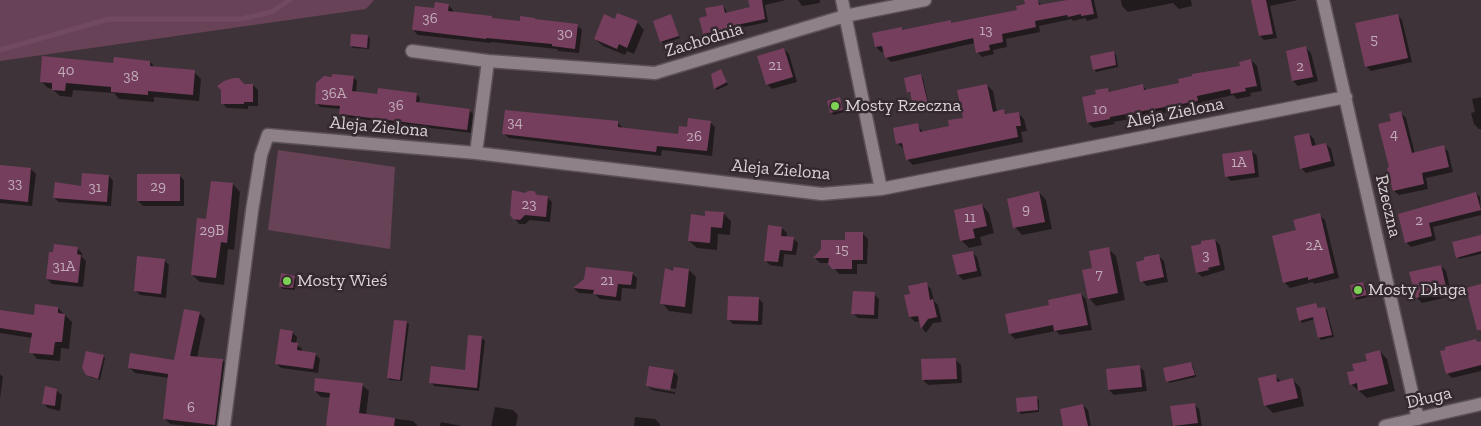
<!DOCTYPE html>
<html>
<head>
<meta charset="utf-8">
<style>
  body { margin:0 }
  canvas { display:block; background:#3e3339 }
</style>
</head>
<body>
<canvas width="1481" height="426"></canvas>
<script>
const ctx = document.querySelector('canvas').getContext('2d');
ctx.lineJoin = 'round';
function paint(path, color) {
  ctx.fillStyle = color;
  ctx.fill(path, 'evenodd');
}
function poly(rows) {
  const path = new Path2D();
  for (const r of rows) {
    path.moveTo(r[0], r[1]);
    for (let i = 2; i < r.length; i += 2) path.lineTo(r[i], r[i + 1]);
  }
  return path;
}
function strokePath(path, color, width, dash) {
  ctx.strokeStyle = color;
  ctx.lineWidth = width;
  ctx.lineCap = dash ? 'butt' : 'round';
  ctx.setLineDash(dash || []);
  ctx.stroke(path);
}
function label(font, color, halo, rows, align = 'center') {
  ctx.font = font + ' "Zilla Slab",serif';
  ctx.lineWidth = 5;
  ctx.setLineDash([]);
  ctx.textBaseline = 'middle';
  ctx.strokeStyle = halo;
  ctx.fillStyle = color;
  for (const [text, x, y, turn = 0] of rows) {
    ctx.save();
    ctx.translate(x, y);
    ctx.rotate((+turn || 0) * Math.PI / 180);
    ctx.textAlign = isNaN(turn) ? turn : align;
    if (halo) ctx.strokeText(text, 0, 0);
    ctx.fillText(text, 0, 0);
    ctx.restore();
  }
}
const green = poly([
  [0,0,374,0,366,9,0,61],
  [278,150,395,167,390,249,268,230]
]);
const shadow = poly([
  [750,0,786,0,765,5,768,22,730,30,731,32,707,37,704,34,709,17,723,6,726,10,727,14,751,8],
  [798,0,820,0,820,3,802,6],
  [1065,0,1094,0,1098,18,1087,21,1085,18,1073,21,1072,19,1039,26,1040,32,1006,39,1007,47,993,50,994,54,982,57,977,52,975,43,891,62,886,57,885,51,881,52,876,47,901,28,904,31,950,22,953,24,1019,11,1038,1,1042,6,1066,1],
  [1121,0,1191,0,1192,6,1179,9,1173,3,1128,12,1122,6],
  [1253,0,1298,0,1270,6,1277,38,1264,40,1260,36],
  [448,5,453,10,453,13,492,17,494,20,521,23,536,20,577,25,582,30,579,53,558,51,557,49,491,42,491,43,418,35,413,30,435,9],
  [1397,15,1402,20,1412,62,1371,71,1366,66],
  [671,16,680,38,663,44,654,22],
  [616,21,637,22,644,30,634,54,627,51,625,55,603,46,595,39],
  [368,36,370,39,369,49,353,48,351,46],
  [1306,48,1311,53,1318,81,1298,86,1293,81],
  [784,49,789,54,797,82,772,89,767,84],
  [1113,53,1116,55,1118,67,1096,72,1094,69],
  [1251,60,1257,66,1262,91,1250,93,1251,96,1237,99,1233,95,1202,102,1203,106,1114,122,1115,124,1094,128,1088,123,1098,95,1108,89,1111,93,1143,86,1148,91,1181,84,1241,67],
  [150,62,156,68,194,72,201,79,199,101,154,97,154,102,119,99,114,93,73,90,72,97,60,96,52,89,48,88,41,81],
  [723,73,728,85,717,90,715,88],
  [921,76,923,78,929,106,916,109,914,106,911,94,908,92],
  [353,77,357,81,356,93,378,95,416,94,420,98,419,104,469,110,473,114,471,133,344,117,340,113,341,109,320,107,316,103],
  [244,85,253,85,258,90,258,106,248,106,248,109,227,108,222,103],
  [987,85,993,91,997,112,1003,111,1008,115,1018,113,1024,119,1027,131,1021,132,1023,142,913,165,907,159,904,149,897,143,917,125,924,133,951,127,964,119],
  [1481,97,1481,129,1479,129,1474,124,1471,113,1475,112,1472,99],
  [839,99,841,101,844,112,834,115,831,113],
  [1401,113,1406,118,1415,154,1443,147,1448,151,1453,172,1426,178,1428,189,1399,195,1394,191,1391,168,1392,122],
  [710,122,715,127,712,156,662,150,661,156,509,138,503,133,618,123,623,128,680,136,688,128],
  [1309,134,1314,139,1316,146,1326,144,1331,149,1335,166,1306,173,1301,168],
  [1252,151,1257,156,1259,177,1231,181,1226,176],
  [0,166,31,169,36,174,32,206,0,203],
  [179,175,184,180,184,206,143,206,138,201],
  [109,176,113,181,111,206,59,202,54,198],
  [233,184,240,192,234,250,228,249,224,285,200,282,192,275,207,221],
  [1039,192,1046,200,1052,229,1022,235,1015,227],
  [1476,193,1480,197,1481,215,1433,227,1436,240,1411,247,1407,243,1400,215],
  [537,196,547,197,552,202,550,222,530,220,525,224,519,224,511,214],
  [982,205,989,213,994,233,980,237,982,245,969,248,961,240],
  [723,213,731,221,730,235,718,234,717,250,697,248,689,241,706,217],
  [1319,215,1325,220,1339,278,1314,284,1313,282,1290,288,1284,282,1297,231],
  [782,228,787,233,786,238,793,238,798,243,796,255,784,254,783,267,770,265,765,260],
  [863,234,868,239,867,264,857,264,857,274,839,274,830,263,820,263,815,258,822,250],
  [1481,236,1481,254,1459,259,1457,257],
  [1215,240,1220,245,1225,270,1202,277,1197,272],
  [77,248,82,253,82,257,86,261,83,287,52,284,47,279],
  [1108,249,1116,256,1125,300,1096,306,1089,298],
  [972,252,977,257,982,276,963,280,958,275,954,256],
  [1159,256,1164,261,1168,282,1147,286,1142,281],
  [164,260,169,265,166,298,140,295,135,290],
  [1441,266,1446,271,1452,296,1422,303,1417,298,1411,273],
  [689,270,696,277,692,314,669,311,662,303,674,272],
  [632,273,637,278,636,289,622,288,621,301,600,299,595,294,579,293,574,289,585,280],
  [294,277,296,279,295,290,283,289,280,287],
  [1363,283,1365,285,1368,297,1357,300,1355,298,1352,286],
  [926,284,931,289,934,301,938,305,942,322,933,323,926,333,922,328,920,321,915,322,910,317,911,295],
  [874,294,879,299,878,319,858,318,853,313],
  [1081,294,1086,299,1092,330,1060,335,1056,331,1015,339,1010,334],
  [758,298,763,303,762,325,733,324,728,319],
  [1316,305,1319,309,1325,308,1327,310,1334,337,1321,340,1319,338,1315,319,1302,323,1300,320],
  [58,308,72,322,69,349,61,348,60,361,37,359,31,352,32,338,0,333,0,311,35,316],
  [199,313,205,319,197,358,222,360,228,366,221,426,187,426,170,424,164,418,169,378,135,373,129,367,175,361],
  [406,322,409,324,402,381,390,380,388,378],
  [292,332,297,337,296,344,302,349,302,352,315,354,320,359,318,373,281,368,276,363],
  [481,337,485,341,479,391,434,386,431,382,466,372],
  [1481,342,1481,371,1452,378,1447,373,1478,343],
  [1380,351,1387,359,1395,391,1367,398,1351,384,1355,372],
  [103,356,105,358,100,380,90,377,87,374],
  [956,360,961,365,962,383,928,385,923,380],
  [1191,363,1193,366,1196,377,1169,383,1167,381],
  [1139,366,1144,371,1147,391,1114,395,1109,390],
  [673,371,678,376,676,389,651,385,651,388,675,392,675,394,652,390,647,385],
  [0,374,3,377,0,399],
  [1275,376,1282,382,1293,380,1300,387,1304,406,1273,413,1265,405],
  [362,385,369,391,366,415,413,421,418,426,327,426,331,398,321,397,315,391],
  [56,390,62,395,60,411,48,408,43,403],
  [1036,398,1039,400,1039,412,1021,414,1019,411],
  [1194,404,1199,409,1202,426,1175,426,1172,407],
  [1083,405,1088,410,1091,426,1064,426],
  [495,407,513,410,518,415,516,426,491,426],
  [635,417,655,419,660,424,660,426,634,426],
  [441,422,462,426,440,426]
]);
const stream = poly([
  [0,50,109,19,241,19,271,12,290,0]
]);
const building = poly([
  [748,0,762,0,765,19,727,27,728,29,703,34,699,18,707,16,705,8,723,5,725,13,750,7],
  [1024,0,1038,0,1039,5,1067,0,1091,0,1094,14,1081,16,1081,14,1068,17,1067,15,1035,21,1036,27,1002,34,1003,42,989,45,990,50,976,53,973,38,885,58,882,46,875,47,872,33,902,27,902,30,951,20,951,23,1017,10,1016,6,1025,4],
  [1251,0,1266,0,1273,34,1259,36],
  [435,2,449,4,448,11,492,16,492,18,520,21,520,16,535,18,535,19,578,24,575,49,552,46,552,44,486,38,486,39,412,30,415,6,434,8],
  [617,13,638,21,627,48,619,44,617,49,594,39,604,14,615,19],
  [671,14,679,36,660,42,653,21],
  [1398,14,1408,58,1365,67,1355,23],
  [351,34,368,35,367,48,350,46],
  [1306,46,1313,77,1292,81,1286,51],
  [784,48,793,77,766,85,757,56],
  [1114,51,1116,65,1093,70,1090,56],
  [42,56,113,63,114,57,150,61,150,66,195,70,193,95,148,91,148,95,111,92,111,87,66,83,65,91,52,90,52,83,40,82],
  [1251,59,1257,86,1245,88,1246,91,1231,94,1230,89,1197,96,1198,101,1110,117,1110,119,1087,123,1082,97,1096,94,1095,90,1108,88,1109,92,1143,84,1144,90,1179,83,1178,79,1192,76,1192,74,1240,66,1239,62],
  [721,69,727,82,714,89,711,74],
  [332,74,354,76,352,91,377,94,378,88,417,93,416,102,470,109,467,130,339,114,340,106,315,104,316,83,324,76,332,77],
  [921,74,928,104,913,107,910,92,907,93,904,78],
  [233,78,239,78,244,84,253,84,253,102,244,102,244,104,221,104,221,90,217,86,224,81],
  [987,84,993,112,1004,109,1005,114,1019,112,1021,126,1016,126,1018,137,906,160,902,143,896,144,893,128,918,123,920,132,949,126,948,120,963,118,957,90],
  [840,97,843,110,830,113,827,101],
  [505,110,618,121,618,127,678,134,679,126,687,127,688,118,711,121,707,151,657,146,656,152,502,134],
  [1401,111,1412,153,1444,145,1449,167,1422,173,1424,184,1393,191,1387,168,1389,167,1378,124,1391,121,1389,114],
  [1309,133,1312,146,1326,143,1331,161,1300,169,1294,136],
  [1252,150,1255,173,1225,177,1222,154],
  [0,165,31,168,28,202,0,199],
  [82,173,109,175,107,202,53,198,55,182,81,186],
  [137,174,180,174,180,201,137,201],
  [211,181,233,183,227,243,221,242,216,278,191,275,197,218,206,219],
  [512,190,525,193,528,191,534,191,537,195,548,196,546,217,525,215,520,220,513,219,510,215],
  [1039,191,1045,222,1013,228,1007,199],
  [1476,192,1481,210,1429,223,1432,236,1405,243,1398,214],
  [982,204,987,226,973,229,975,238,960,241,954,210],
  [705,211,724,212,722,228,711,227,710,243,688,241,691,214,705,216],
  [1320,213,1334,273,1308,280,1308,277,1283,283,1272,236,1296,230,1293,220],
  [768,225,782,227,781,236,794,237,792,251,780,250,778,262,764,261],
  [845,232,863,232,863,260,852,260,852,269,832,269,828,264,829,258,813,258,821,249,821,240,845,240],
  [1481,235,1481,251,1456,258,1452,242],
  [1215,239,1220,265,1208,268,1209,270,1196,273,1191,246,1201,244,1201,241],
  [54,244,78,247,77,254,81,255,78,283,46,279,49,252,53,252],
  [1109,247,1118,293,1088,299,1082,270,1092,268,1089,251],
  [973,251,977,271,957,275,952,255],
  [1159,254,1164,277,1140,282,1136,262,1144,260,1144,257],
  [137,256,165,259,161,294,134,291],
  [1441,265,1447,291,1416,298,1409,272],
  [586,267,633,272,631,285,618,284,616,297,593,294,594,290,573,288,584,279],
  [674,267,689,269,685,307,660,304,665,268,673,271],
  [281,273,295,276,293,288,279,287],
  [927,282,930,300,933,299,937,317,928,319,921,329,918,316,909,317,904,295,910,294,908,286],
  [1363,282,1367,295,1353,298,1350,285],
  [1481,284,1481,330,1477,330,1466,288],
  [853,291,875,292,874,315,851,314],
  [1081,293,1088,325,1054,331,1053,325,1009,334,1005,314,1049,305,1048,300],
  [728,296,759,297,758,321,727,320],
  [1316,303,1318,308,1325,307,1332,335,1318,338,1313,317,1299,321,1296,308],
  [35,304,58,307,58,313,65,314,62,342,55,342,53,355,29,353,32,333,0,328,0,310,34,315],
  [184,309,200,312,190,356,223,359,215,425,163,419,168,374,128,368,130,353,174,360],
  [394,320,407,321,400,380,387,378],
  [280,329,293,331,291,342,298,343,297,350,316,353,313,369,275,364],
  [468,335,482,336,477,388,429,383,431,366,465,370],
  [1476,339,1477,342,1481,341,1481,365,1446,374,1440,351,1445,350,1445,347],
  [1380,350,1388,384,1358,391,1357,383,1350,385,1347,372,1354,371,1352,364,1367,361,1365,354],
  [86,351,104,355,98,379,86,375,82,368],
  [956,358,957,379,922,380,921,359],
  [1191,362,1195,375,1166,382,1163,368],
  [1140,365,1142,387,1108,390,1106,369],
  [649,366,674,370,670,390,646,386],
  [1276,374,1277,382,1293,378,1298,398,1264,406,1258,378],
  [315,378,363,383,359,413,395,418,394,426,326,426,330,393,314,391],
  [45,386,57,389,55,406,42,404],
  [1037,396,1038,410,1017,412,1016,398],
  [1195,403,1198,423,1173,426,1170,406],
  [1083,404,1088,426,1063,426,1060,409]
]);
const street = poly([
  [842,0,881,189],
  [1323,0,1418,419],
  [412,51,488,61,655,73,845,16,925,0],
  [476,153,488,61],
  [224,426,252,211,261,155,268,135,476,153,822,194,881,189,1346,97],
  [1385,426,1481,404]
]);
const markers = [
  [835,106,5,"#7dd154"],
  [287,281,5,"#7dd154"],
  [1358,290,5,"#7dd154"]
];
const numberNames = [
  ["36",430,19],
  ["13",986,31],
  ["30",565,34],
  ["5",1374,40],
  ["21",775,66],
  ["2",1300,67],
  ["40",66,71],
  ["38",131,77],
  ["36A",334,94],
  ["36",396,106],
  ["10",1100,110],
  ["34",515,123],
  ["4",1394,135],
  ["26",694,137],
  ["1A",1239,163],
  ["33",15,184],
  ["29",158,187],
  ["31",95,188],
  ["23",529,205],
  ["9",1026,210],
  ["11",970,218],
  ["2",1419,221],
  ["29B",212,231],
  ["2A",1314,246],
  ["15",842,250],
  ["3",1206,256],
  ["31A",64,267],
  ["7",1099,275],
  ["21",607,281],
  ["6",191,408]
];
const streetNames = [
  ["Zachodnia",704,40,-17],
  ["Aleja Zielona",1175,113,-11],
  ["Aleja Zielona",379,127,5],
  ["Aleja Zielona",781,170,5],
  ["Rzeczna",1388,206,77],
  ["Długa",1429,398,-13]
];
const poiNames = [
  ["Mosty Rzeczna",845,106],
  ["Mosty Wieś",297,281],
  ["Mosty Długa",1368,290]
];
paint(green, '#684256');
paint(shadow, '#0007');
strokePath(stream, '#714a62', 5);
paint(building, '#763e5d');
strokePath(street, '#5b5257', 15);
strokePath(street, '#8e8188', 12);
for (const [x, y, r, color] of markers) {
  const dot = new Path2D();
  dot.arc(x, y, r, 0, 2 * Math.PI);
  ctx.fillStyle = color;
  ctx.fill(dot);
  strokePath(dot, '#34292e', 2);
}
label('15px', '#c0adb8', null, numberNames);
label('18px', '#d9d2d6', '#34292e', streetNames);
label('18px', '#d9d2d6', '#34292e', poiNames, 'left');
</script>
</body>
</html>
